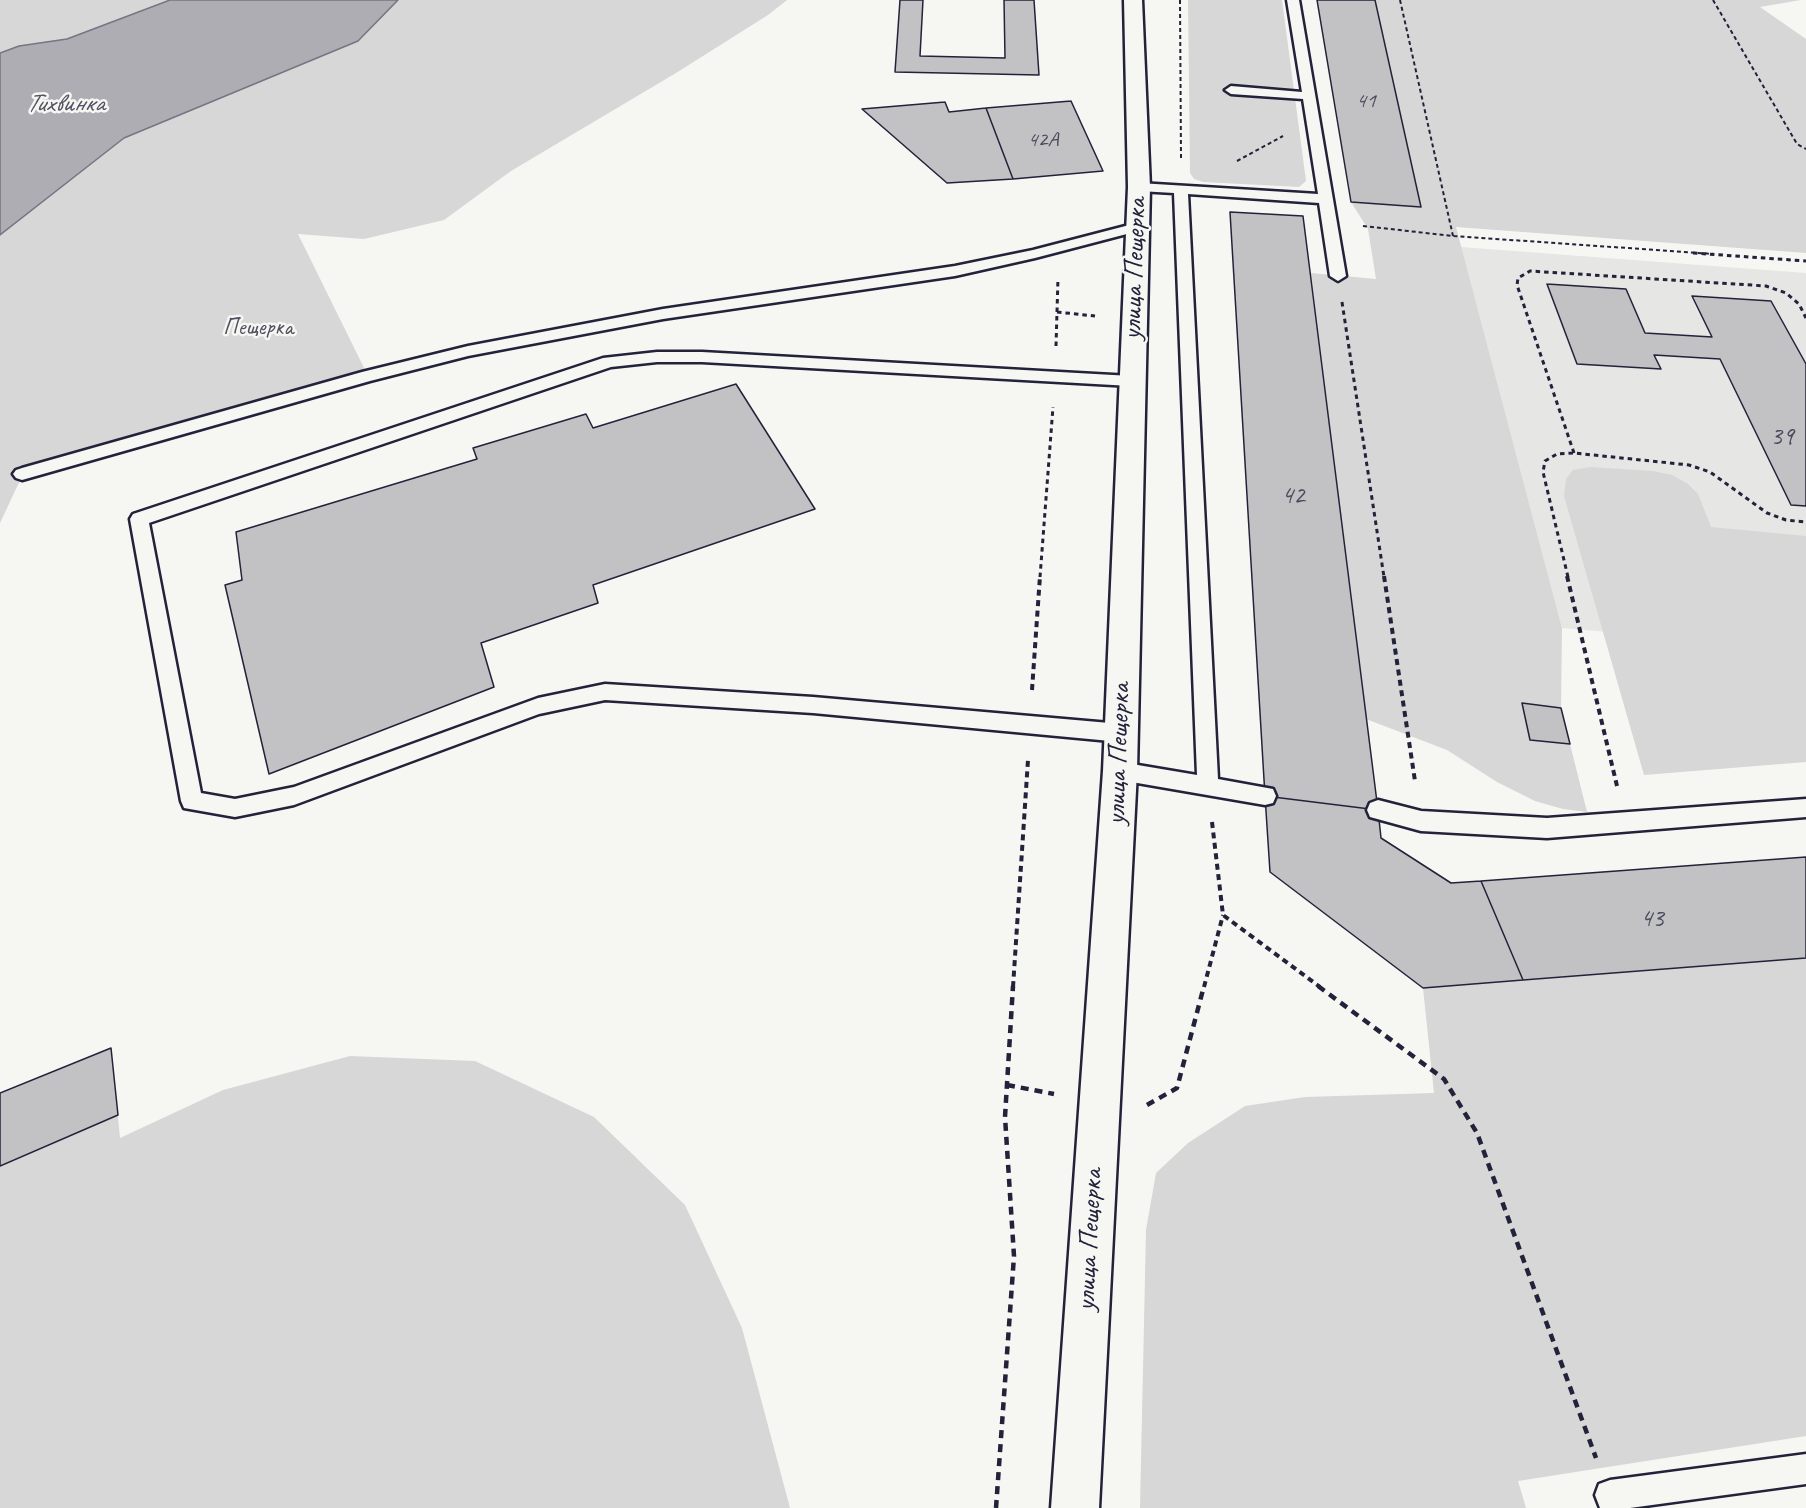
<!DOCTYPE html>
<html>
<head>
<meta charset="utf-8">
<style>
  body { margin:0 }
  canvas { display:block; background:#f6f6f2 }
</style>
</head>
<body>
<canvas width="1806" height="1508"></canvas>
<script>
const ctx = document.querySelector('canvas').getContext('2d');
ctx.lineJoin = 'round';
function paint(path, color) {
  ctx.fillStyle = color;
  ctx.fill(path, 'evenodd');
}
function poly(rows) {
  const path = new Path2D();
  for (const r of rows) {
    path.moveTo(r[0], r[1]);
    for (let i = 2; i < r.length; i += 2) path.lineTo(r[i], r[i + 1]);
  }
  return path;
}
function strokePath(path, color, width, dash) {
  ctx.strokeStyle = color;
  ctx.lineWidth = width;
  ctx.lineCap = dash ? 'butt' : 'round';
  ctx.setLineDash(dash || []);
  ctx.stroke(path);
}
function label(font, color, halo, rows, align = 'center') {
  ctx.font = font + ' Caveat,sans-serif';
  ctx.lineWidth = 5;
  ctx.setLineDash([]);
  ctx.textBaseline = 'middle';
  ctx.strokeStyle = halo;
  ctx.fillStyle = color;
  for (const [text, x, y, turn = 0] of rows) {
    ctx.save();
    ctx.translate(x, y);
    ctx.rotate((+turn || 0) * Math.PI / 180);
    ctx.textAlign = isNaN(turn) ? turn : align;
    if (halo) ctx.strokeText(text, 0, 0);
    ctx.fillText(text, 0, 0);
    ctx.restore();
  }
}
const built = poly([
  [1461,247,1806,273,1806,649,1562,628]
]);
const green = poly([
  [0,0,170,0,67,39,19,46,0,53],
  [398,0,787,0,768,15,676,73,511,171,444,220,364,239,298,234,368,376,23,474,0,523,0,235,124,137,358,41],
  [1188,0,1282,0,1306,181,1299,187,1203,182,1194,179,1190,173],
  [1375,0,1801,0,1760,7,1806,39,1806,253,1456,227,1562,628,1561,708,1523,704,1530,739,1570,744,1587,812,1563,809,1535,801,1497,782,1447,750,1366,719,1311,273,1376,279,1368,229,1351,202,1421,206],
  [1590,467,1653,471,1672,475,1688,484,1698,494,1711,527,1806,536,1806,762,1644,775,1564,496,1566,479,1573,470],
  [1806,958,1806,1436,1518,1481,1526,1508,1140,1508,1146,1230,1156,1173,1188,1143,1245,1106,1305,1097,1434,1093,1423,988],
  [111,1048,120,1138,223,1090,350,1056,475,1061,594,1117,685,1205,742,1328,790,1508,0,1508,0,1093]
]);
const water = poly([
  [170,0,398,0,358,41,124,138,0,235,0,53,19,46,67,39,170,0]
]);
const building = poly([
  [900,0,923,0,920,56,1005,58,1004,0,1034,0,1039,75,895,72,900,0],
  [1317,0,1375,0,1421,207,1351,202,1317,0],
  [1071,101,1103,171,1013,179,986,108,1071,101],
  [945,102,949,112,986,108,1013,179,947,183,862,109,945,102],
  [1230,212,1303,216,1378,810,1265,796,1230,212],
  [1547,284,1626,289,1645,333,1712,337,1692,296,1771,301,1806,364,1806,506,1791,505,1720,359,1654,355,1661,369,1577,364,1547,284],
  [736,384,815,509,593,585,598,603,481,643,494,687,269,774,225,585,242,580,236,532,477,459,473,448,586,414,593,428,736,384],
  [1522,703,1561,708,1570,744,1530,740,1522,703],
  [1265,796,1378,810,1381,838,1451,883,1481,881,1523,980,1423,988,1270,872,1265,796],
  [1806,857,1806,958,1523,980,1481,881,1806,857],
  [111,1048,118,1115,0,1166,0,1093,111,1048]
]);
const pathFar3 = poly([
  [1180,0,1181,158],
  [1400,0,1453,236],
  [1713,0,1797,144,1806,149],
  [1237,161,1283,136],
  [1363,226,1453,236,1714,254]
]);
const pathFar2 = poly([
  [1693,253,1806,261],
  [1342,302,1384,577],
  [1057,312,1095,316],
  [1056,346,1058,278],
  [1574,453,1517,285,1518,278,1530,271,1766,286,1786,293,1799,304,1806,318],
  [1040,577,1053,407],
  [1568,577,1543,472,1545,461,1557,454,1574,453,1689,465,1710,472,1767,513,1786,520,1806,522]
]);
const pathFar1 = poly([
  [1384,576,1415,781],
  [1567,576,1617,786],
  [1032,690,1040,576],
  [1212,822,1223,915,1320,987],
  [1013,987,1028,760],
  [1204,987,1223,915]
]);
const path = poly([
  [1318,986,1444,1079,1477,1133,1596,1458],
  [1007,1085,1054,1094],
  [1147,1105,1177,1088,1204,986],
  [996,1508,1014,1256,1005,1117,1013,986]
]);
const service = poly([
  [1287,0,1299,0,1346,276,1338,281,1330,276,1319,203,1188,194,1218,779,1273,789,1276,796,1273,803,1265,805,1120,780,1113,777,1109,771,1113,765,1120,762,1197,775,1174,193,1139,191,1132,187,1139,183,1318,194,1303,99,1231,94,1225,90,1231,86,1302,92,1287,0],
  [1137,223,1142,224,1144,227,1142,230,1035,258,955,276,663,319,468,356,370,381,22,480,16,478,13,474,16,470,22,468,362,372,468,346,663,309,955,266,1033,250,1137,223],
  [657,352,702,352,1131,376,1137,377,1139,381,1137,385,1131,386,702,362,657,362,611,367,149,523,201,793,235,799,294,787,538,698,605,684,813,697,1121,724,1128,727,1131,733,1128,739,1121,742,813,713,605,700,539,714,294,805,235,817,184,808,181,801,130,519,133,514,603,358,657,352],
  [1806,799,1806,817,1547,838,1421,831,1370,817,1367,810,1370,803,1378,800,1421,811,1547,818,1806,799],
  [1806,1454,1806,1484,1630,1508,1600,1508,1595,1495,1599,1484,1610,1480,1806,1454]
]);
const tertiary = poly([
  [1124,0,1142,0,1150,187,1137,771,1099,1508,1051,1508,1103,771,1128,187,1124,0]
]);
const farNumbernames = [
  ["41",1366,101],
  ["42А",1043,140]
];
const farParknames = [
  ["Пещерка",258,328]
];
const farWaternames = [
  ["Тихвинка",65,104]
];
const numberNames = [
  ["39",1782,437],
  ["42",1293,496],
  ["43",1652,919]
];
const streetNames = [
  ["улица Пещерка",1135,269,-88],
  ["улица Пещерка",1119,754,-88],
  ["улица Пещерка",1090,1240,-87]
];
paint(built, '#e6e6e4');
paint(green, '#d7d7d7');
paint(water, '#adadb3');
strokePath(water, '#757583', 1.5);
paint(building, '#c2c2c4');
strokePath(building, '#22223b', 1.5);
strokePath(service, '#22223b', 5);
strokePath(tertiary, '#22223b', 5);
strokePath(pathFar3, '#22223b', 2, [4, 3]);
strokePath(pathFar2, '#22223b', 3, [4.5, 4]);
strokePath(pathFar1, '#22223b', 4, [6, 4.5]);
strokePath(path, '#22223b', 4.5, [8, 6]);
paint(service, '#f6f6f2');
paint(tertiary, '#f6f6f2');
label('22px', '#4a4a5d', null, farNumbernames);
label('24px', '#4f4f62', '#f6f6f2', farParknames);
label('italic 26px', '#535365', '#f6f6f2', farWaternames);
label('26px', '#4a4a5d', null, numberNames);
label('28px', '#22223b', '#f6f6f2', streetNames);
</script>
</body>
</html>
